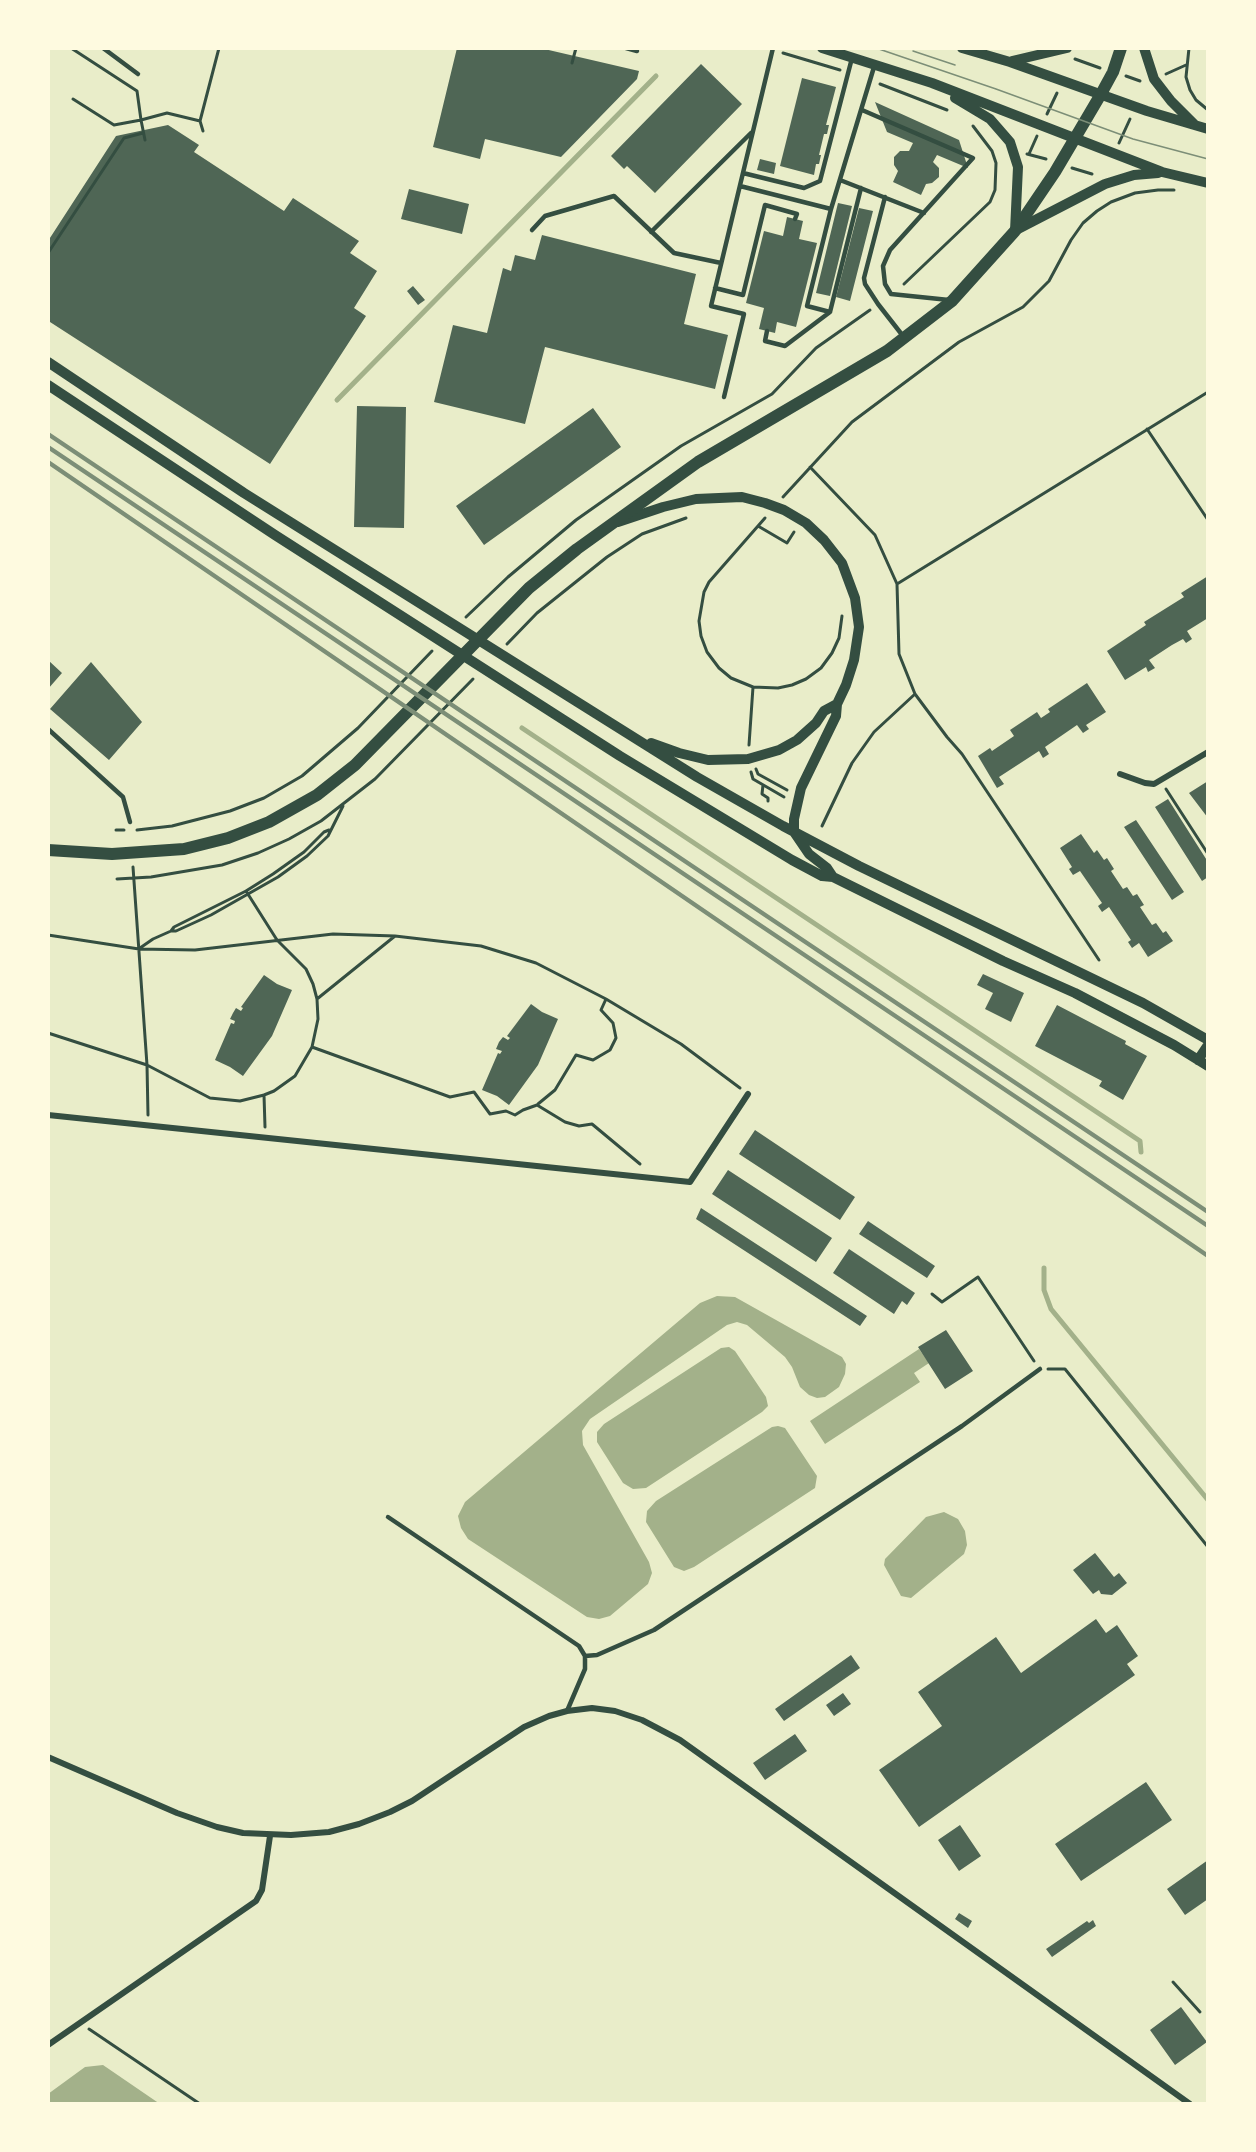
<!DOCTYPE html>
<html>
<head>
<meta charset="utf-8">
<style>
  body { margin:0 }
  #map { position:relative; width:1256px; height:2152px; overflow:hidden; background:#e9edc9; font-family:"Exo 2",sans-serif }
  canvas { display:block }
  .frame { position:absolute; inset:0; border:50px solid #fefae0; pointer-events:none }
</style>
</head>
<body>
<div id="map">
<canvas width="1256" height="2152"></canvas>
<div class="frame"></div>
</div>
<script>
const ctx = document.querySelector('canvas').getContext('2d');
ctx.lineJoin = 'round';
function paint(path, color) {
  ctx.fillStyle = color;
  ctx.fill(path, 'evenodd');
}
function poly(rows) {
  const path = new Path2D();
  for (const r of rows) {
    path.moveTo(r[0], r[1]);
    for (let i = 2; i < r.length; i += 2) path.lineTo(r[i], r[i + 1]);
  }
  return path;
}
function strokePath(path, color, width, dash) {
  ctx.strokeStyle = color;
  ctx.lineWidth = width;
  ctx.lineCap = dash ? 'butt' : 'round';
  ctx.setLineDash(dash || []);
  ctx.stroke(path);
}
const water = poly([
  [717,1296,735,1297,842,1357,846,1364,845,1374,839,1387,825,1397,817,1398,809,1395,800,1387,792,1367,785,1357,747,1325,737,1322,727,1325,590,1419,582,1431,583,1445,649,1562,652,1573,648,1584,610,1616,599,1619,587,1617,468,1539,461,1528,458,1516,465,1502,700,1303],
  [729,1347,735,1351,766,1397,768,1406,762,1412,646,1488,633,1489,623,1483,597,1442,597,1432,604,1424,721,1348],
  [919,1349,929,1363,914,1373,920,1382,825,1444,810,1421],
  [778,1426,785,1428,817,1476,815,1488,694,1567,684,1571,674,1567,646,1522,647,1511,656,1501,772,1427],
  [944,1512,958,1519,965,1531,967,1545,964,1554,911,1598,901,1596,884,1565,885,1559,926,1517],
  [103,2065,160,2104,48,2104,48,2094,85,2067]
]);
const stream = poly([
  [337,400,656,76],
  [522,728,1140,1141,1141,1152],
  [1044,1268,1044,1290,1051,1309,1208,1500]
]);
const building = poly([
  [457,48,540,48,639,71,637,79,561,157,485,139,480,159,433,147],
  [701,64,742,104,655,193,627,166,624,169,611,156],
  [802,78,836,87,826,125,829,125,827,134,824,134,819,155,821,155,819,164,816,164,814,175,780,166],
  [875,102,959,140,968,168,937,155,933,162,939,168,939,177,932,183,926,184,921,195,893,182,898,171,894,165,894,157,900,151,909,151,913,143,887,132],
  [168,125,199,145,194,152,284,211,293,198,359,241,350,253,377,271,354,308,366,316,270,464,50,322,48,326,48,241,116,136],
  [760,159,776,163,774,174,757,170],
  [409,189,469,204,462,234,401,219],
  [838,203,852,206,830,296,816,293],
  [859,208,873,211,850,301,836,297],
  [787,217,803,221,799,239,817,243,796,327,777,322,775,333,759,329,764,308,746,303,764,231,783,236],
  [542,235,696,274,684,324,728,335,715,389,545,347,525,424,434,402,453,325,487,333,503,268,511,271,515,255,535,260],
  [413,286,425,300,418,305,407,291],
  [357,406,406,407,404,528,354,527],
  [593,408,621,447,484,545,456,506],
  [1208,576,1208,618,1187,631,1192,639,1186,643,1183,639,1172,645,1149,660,1155,668,1148,672,1146,667,1125,680,1107,651,1146,625,1144,622,1184,597,1181,593],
  [48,660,62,673,48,689],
  [91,662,142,722,109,760,50,709],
  [1087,683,1106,712,1086,725,1089,729,1083,733,1077,725,1045,747,1049,754,1043,758,1039,751,999,777,1004,784,997,788,978,756,990,748,992,751,1014,736,1010,730,1037,712,1041,718,1050,712,1048,709],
  [1208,781,1208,818,1189,793],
  [1168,799,1208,862,1208,877,1202,881,1155,807],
  [1136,820,1184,892,1172,900,1124,827],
  [1081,834,1094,853,1097,850,1104,860,1107,858,1114,869,1111,871,1123,889,1127,887,1133,896,1137,894,1144,905,1140,907,1152,925,1156,923,1163,933,1166,931,1173,941,1148,957,1139,943,1132,948,1128,942,1131,940,1109,907,1102,912,1098,906,1102,903,1080,871,1073,875,1069,869,1072,867,1060,848],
  [983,974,1024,993,1011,1022,985,1009,993,993,977,985],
  [264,975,277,984,292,990,272,1036,243,1076,230,1067,215,1060,231,1023,234,1024,235,1021,230,1019,233,1013,236,1008,241,1011,243,1008,241,1007],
  [531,1004,542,1012,558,1019,538,1065,509,1105,497,1096,482,1090,498,1053,500,1054,502,1051,496,1049,499,1042,503,1037,508,1040,510,1038,507,1036],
  [1057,1005,1126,1041,1125,1044,1147,1056,1123,1100,1099,1086,1102,1081,1035,1046],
  [755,1130,855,1197,840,1220,739,1154],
  [728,1170,832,1238,816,1262,712,1194],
  [701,1208,867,1316,860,1326,696,1219],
  [868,1221,935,1266,927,1278,859,1234],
  [849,1249,915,1293,907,1305,902,1301,894,1314,833,1273],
  [946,1330,973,1371,945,1389,918,1347],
  [1095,1553,1114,1577,1119,1573,1127,1583,1112,1595,1101,1594,1099,1590,1093,1594,1073,1570],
  [1096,1619,1106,1633,1117,1625,1138,1656,1127,1664,1135,1675,919,1827,879,1770,942,1726,918,1692,996,1637,1021,1673],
  [851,1655,860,1668,784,1721,775,1709],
  [843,1693,851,1704,834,1716,826,1705],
  [795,1734,807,1751,765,1780,753,1763],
  [1146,1782,1172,1820,1081,1881,1055,1844],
  [960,1825,981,1856,959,1871,938,1840],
  [1208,1860,1208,1899,1185,1915,1167,1889],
  [959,1913,972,1921,968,1928,955,1919],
  [1093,1920,1096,1926,1052,1957,1046,1949,1087,1921,1089,1923],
  [1181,2007,1207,2042,1175,2065,1150,2030]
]);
const path = poly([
  [71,48,137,91,141,120,167,113,200,121,219,48],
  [1189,48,1186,77,1190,90,1196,100,1208,110],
  [783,53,840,70],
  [1075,59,1100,68],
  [572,63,576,48],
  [1166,74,1186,65],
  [1126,76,1140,81],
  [880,84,947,110],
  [73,99,114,125,141,120,145,140],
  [1047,114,1057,93],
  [200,121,203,131],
  [1119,143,1130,119],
  [1027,154,1046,159],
  [1029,154,1037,136],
  [1072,168,1092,174],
  [48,253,124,138,143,133],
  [904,284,990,202,995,190,996,163,992,151,973,126],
  [1147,429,1208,520],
  [810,467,875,535,897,584],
  [783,497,852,422,959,342,1023,307,1049,281,1071,240,1083,223,1097,211,1111,202,1135,193,1158,190,1174,190],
  [758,526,787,543,794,532],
  [466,617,508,577,576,520,681,446,772,394,816,348,870,310],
  [507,644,537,613,607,557,642,534,686,518],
  [753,687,778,688,792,685,806,679,821,668,832,653,839,638,842,616],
  [915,694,947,737,962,754,1099,960],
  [749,745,753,687,731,678,719,668,707,652,701,636,699,621,704,592,709,582,765,518],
  [756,769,758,774,787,790],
  [751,772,753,779,784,797],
  [763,785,762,794,768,798,768,801],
  [1166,789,1208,854],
  [822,826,852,763,874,732,915,694,899,654,897,584,1208,392],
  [116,830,124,830],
  [137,830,172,826,230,811,264,798,302,776,358,728,432,651],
  [133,867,147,1065,148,1115],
  [117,879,151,877,222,865,258,853,289,839,321,821,375,779,473,679],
  [246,891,277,940,306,969,313,984,317,999,318,1019,312,1047,450,1097,474,1092,490,1114,506,1111,515,1115,523,1110,537,1105,565,1122,579,1126,592,1124,640,1164],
  [171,931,174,927,246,891,273,874,304,852,324,832,329,830],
  [48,935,139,949,195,950,333,934,395,936,481,946,536,963,606,999,681,1044,740,1088],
  [140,948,153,939,171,931,176,931,211,915,278,877,307,856,328,836,343,806],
  [317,999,395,936],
  [48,1033,147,1065,210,1098,240,1101,264,1095,265,1127],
  [264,1095,274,1091,295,1076,312,1047],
  [538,1104,555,1090,576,1055,593,1060,610,1050,616,1038,613,1023,601,1010,606,999],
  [932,1294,942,1302,978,1277,1034,1361],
  [1048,1369,1065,1369,1208,1547],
  [1173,1982,1200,2012],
  [89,2029,200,2104]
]);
const service = poly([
  [103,48,138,74],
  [626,48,637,51],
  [862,110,973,158,890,250,883,266,885,284,891,294,949,300],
  [743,173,804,188,820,181,852,58],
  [840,180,924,213],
  [740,186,831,209,874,67],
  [885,197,864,278,865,284,878,304,903,336],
  [831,209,807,306,830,312,861,188],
  [532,230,545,216,614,196,674,253,721,263],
  [651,232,751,133],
  [715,288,743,295,765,205,797,214,795,219],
  [767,331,765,341,785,346,830,312],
  [724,397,744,314,711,306,773,48],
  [48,729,123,797,130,822],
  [388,1517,579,1646,585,1656,585,1669,567,1711],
  [585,1656,597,1655,654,1630,962,1426,1040,1369]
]);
const minor = poly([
  [1120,774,1145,783,1154,784,1208,752],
  [48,1115,690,1182,748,1094],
  [48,1757,177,1813,217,1827,243,1833,291,1835,329,1832,359,1824,390,1812,412,1801,524,1727,549,1716,567,1711,592,1708,615,1711,642,1720,680,1740,1190,2104],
  [48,2045,256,1901,262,1890,270,1836]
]);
const tertiary = poly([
  [822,48,932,83,1162,172,1208,183],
  [962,48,1010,62,1147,111,1208,129],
  [1144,48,1154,79,1171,101,1195,125],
  [1012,61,1067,48],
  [955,98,990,119,1010,142,1018,167,1015,231],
  [1016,230,1105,184,1134,175,1158,173],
  [48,362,244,493,697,777,783,826,859,866,1143,1003,1208,1040],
  [48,385,275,535,620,756,792,860,822,876,833,877,1003,961,1075,993,1174,1045,1208,1066],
  [618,522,663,507,696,499,742,497,765,503,784,510,806,523,824,540,842,563,855,598,859,627,854,660,846,685,837,704,836,716,801,788,794,819,794,832,809,854,827,868,833,877],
  [651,743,679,753,708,760,748,759,779,750,797,740,816,723,824,711,837,704],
  [1198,1060,1208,1045]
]);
const secondary = poly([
  [48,850,112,854,184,849,228,838,269,822,317,795,355,765,529,588,577,549,698,462,887,351,952,301,1015,231,1055,172,1101,94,1113,72,1121,48]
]);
const tram = poly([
  [876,48,996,89,1133,139,1208,159],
  [913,51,955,65]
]);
const rail = poly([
  [48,434,1208,1212],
  [48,447,1208,1226],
  [48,462,1208,1256]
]);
paint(water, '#a3b18a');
strokePath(stream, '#a3b18a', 5);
paint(building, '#4f6655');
strokePath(path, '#344e41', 3);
strokePath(service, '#344e41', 4.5);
strokePath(minor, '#344e41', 6);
strokePath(tertiary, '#344e41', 10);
strokePath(secondary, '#344e41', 12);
strokePath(tram, '#7c8e77', 1.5);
strokePath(rail, '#7c8e77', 4.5);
</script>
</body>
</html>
